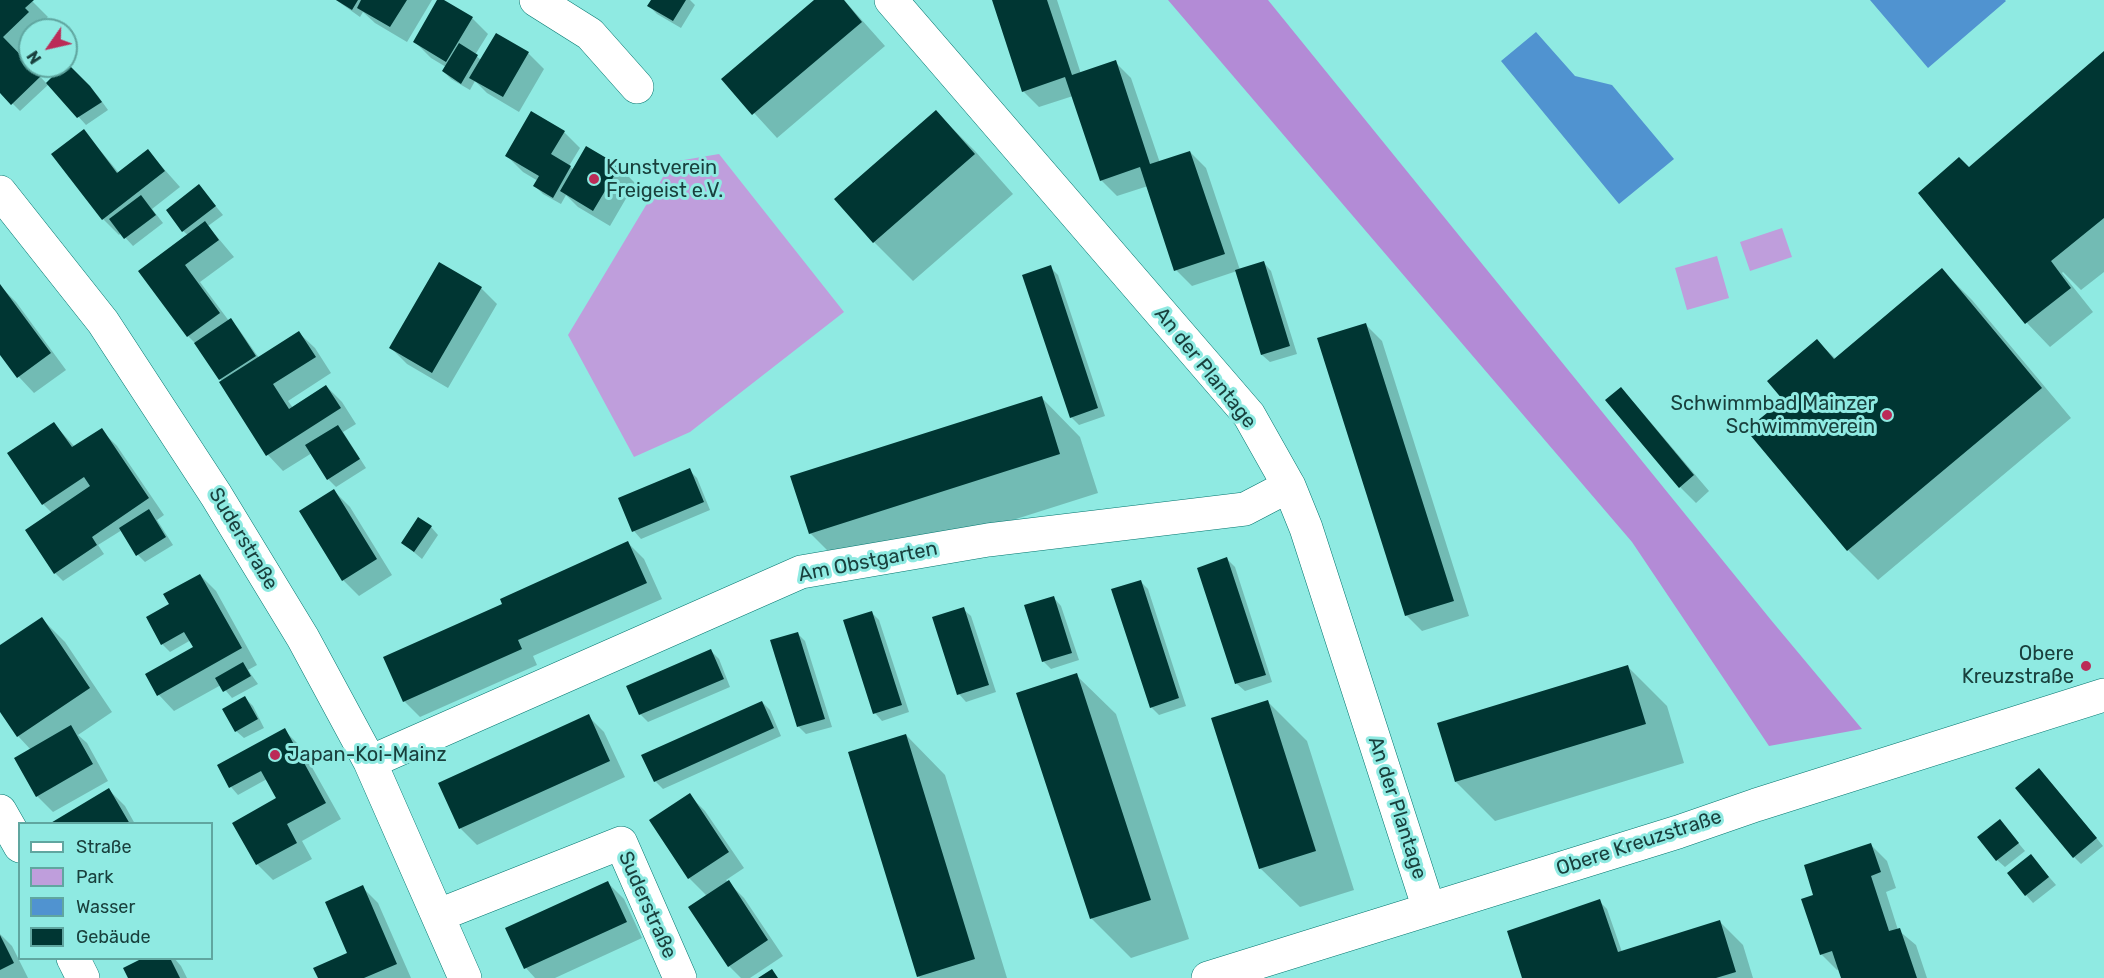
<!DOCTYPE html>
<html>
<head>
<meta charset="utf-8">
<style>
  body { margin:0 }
  #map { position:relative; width:2104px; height:978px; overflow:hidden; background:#8feae2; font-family:Rubik,sans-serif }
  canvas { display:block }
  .legend { position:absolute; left:18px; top:822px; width:195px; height:138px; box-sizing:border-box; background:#8feae2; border:2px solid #60a6a0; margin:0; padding:8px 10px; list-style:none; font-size:18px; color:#19403d }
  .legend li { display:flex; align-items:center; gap:12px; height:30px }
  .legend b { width:30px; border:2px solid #60a6a0 }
  .north { position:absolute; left:18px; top:18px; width:60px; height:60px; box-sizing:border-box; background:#8feae2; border:2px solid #60a6a0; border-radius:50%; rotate:236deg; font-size:16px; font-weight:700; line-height:24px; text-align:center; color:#19403d }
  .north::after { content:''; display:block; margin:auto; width:21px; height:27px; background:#bb2b57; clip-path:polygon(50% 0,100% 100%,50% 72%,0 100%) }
</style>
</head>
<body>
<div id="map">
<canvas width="2104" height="978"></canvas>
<ul class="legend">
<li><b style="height:8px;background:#fff"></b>Straße</li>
<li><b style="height:16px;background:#bf9edc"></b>Park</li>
<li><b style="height:16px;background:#5093d0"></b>Wasser</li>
<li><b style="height:16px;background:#003633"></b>Gebäude</li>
</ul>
<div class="north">N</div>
</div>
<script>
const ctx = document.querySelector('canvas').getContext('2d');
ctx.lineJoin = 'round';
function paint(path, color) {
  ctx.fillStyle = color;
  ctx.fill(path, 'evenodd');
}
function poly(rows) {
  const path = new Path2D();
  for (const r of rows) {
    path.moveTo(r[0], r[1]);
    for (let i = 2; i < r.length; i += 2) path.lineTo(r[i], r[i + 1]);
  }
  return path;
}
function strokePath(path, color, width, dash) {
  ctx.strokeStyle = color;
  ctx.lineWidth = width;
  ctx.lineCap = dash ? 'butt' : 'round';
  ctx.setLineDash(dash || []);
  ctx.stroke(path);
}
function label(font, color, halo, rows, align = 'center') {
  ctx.font = font + ' Rubik,sans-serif';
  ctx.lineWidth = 6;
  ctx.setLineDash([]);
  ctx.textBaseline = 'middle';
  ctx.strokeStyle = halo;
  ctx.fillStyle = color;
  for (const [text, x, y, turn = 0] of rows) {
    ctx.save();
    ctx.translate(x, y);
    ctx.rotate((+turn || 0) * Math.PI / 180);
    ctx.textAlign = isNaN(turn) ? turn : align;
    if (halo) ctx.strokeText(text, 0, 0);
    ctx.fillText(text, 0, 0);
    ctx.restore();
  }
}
const green = poly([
  [719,154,844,312,690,432,634,457,568,335,672,162],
  [1782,228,1792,257,1750,271,1740,242],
  [1717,256,1729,298,1687,310,1675,268]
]);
const forest = poly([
  [1168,0,1268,0,1771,620,1862,729,1769,746,1632,542]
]);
const water = poly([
  [1870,0,2005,0,2006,1,1928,68],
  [1536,32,1575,76,1612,85,1674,159,1619,204,1501,61]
]);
const shadow = poly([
  [0,0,31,0,48,17,40,25,44,28,42,30,30,30,30,42,18,53,47,84,66,65,98,96,108,110,86,125,49,84,20,111,0,91],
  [336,0,432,0,407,42,375,23,363,12,360,17],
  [439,0,472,18,488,34,475,55,481,60,496,35,528,53,544,69,519,112,487,93,475,81,470,90,451,79,443,71,446,67,431,58,415,42],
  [653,0,690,0,695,5,681,28,657,14,649,6],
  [816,0,844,0,885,46,777,138,723,79],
  [993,0,1057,0,1081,74,1115,62,1131,78,1160,163,1190,152,1206,168,1240,270,1264,263,1271,271,1297,354,1270,362,1262,355,1237,271,1192,286,1176,270,1148,186,1117,196,1101,180,1073,96,1039,107,1023,91],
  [2104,53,2104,272,2081,290,2063,272,2062,273,2093,312,2050,347,2027,323,1920,193,1969,169],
  [936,112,975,151,1013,194,913,281,874,242,836,199],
  [84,131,119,173,148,151,180,187,152,209,163,223,133,246,121,233,119,235,103,219],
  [564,132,580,148,569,166,574,170,619,167,635,183,610,226,578,207,566,195,561,204,543,194,535,186,538,181,523,172,507,156],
  [199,186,223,215,208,226,234,257,200,282,229,321,230,320,238,328,259,358,299,333,315,348,331,373,288,401,293,408,326,386,342,402,356,424,343,432,366,468,336,487,328,479,312,453,283,471,268,455,222,382,197,345,188,336,140,271,188,235,183,231],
  [1050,267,1058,275,1105,416,1079,425,1071,417],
  [1942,270,1972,300,2071,418,1878,580,1848,550,1748,430,1785,400,1817,341,1836,359],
  [0,286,16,302,66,370,34,393,19,377,0,352],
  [481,288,497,304,448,388,407,364,391,348],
  [1366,325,1382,341,1469,616,1422,631,1406,615],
  [1620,389,1636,405,1709,491,1696,503,1680,487],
  [1041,397,1080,437,1098,493,849,572,810,533],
  [54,424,75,447,101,430,117,446,164,515,157,520,173,545,145,562,138,555,122,530,98,545,104,554,63,581,55,573,52,513,43,504],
  [689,470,697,478,710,510,641,539,634,531],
  [334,491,350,507,392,575,359,596,343,580],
  [431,527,438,535,422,559,403,543],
  [628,543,644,559,662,599,533,656,537,665,420,717,404,701,504,605],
  [1227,559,1235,567,1272,682,1245,691,1237,684,1199,569],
  [200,575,216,591,257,665,248,670,258,684,232,698,221,685,174,711,159,695,147,674,195,647,191,640,170,652,162,644,171,605],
  [1140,581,1148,589,1186,706,1159,715,1151,707],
  [1054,598,1061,606,1079,660,1051,669,1043,661],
  [963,609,971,616,996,692,966,702,959,694],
  [871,612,879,620,909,712,882,721,875,713],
  [42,619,65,642,112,712,78,735,87,743,108,781,53,812,37,796,31,750,18,736,0,709,0,647],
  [797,633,805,641,832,727,806,734,799,727],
  [711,651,719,659,730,687,648,722,640,714],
  [1628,667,1667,706,1684,763,1495,821,1456,782],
  [1076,675,1116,714,1189,939,1131,958,1092,919,1018,694],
  [245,698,253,706,264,728,244,738,236,731],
  [762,702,770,710,781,736,663,789,655,781],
  [1268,702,1307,741,1354,890,1300,907,1260,868],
  [588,716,604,732,625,777,477,845,461,829,440,783],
  [284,730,300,746,341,819,302,841,312,859,273,880,257,864,278,799,267,779,238,795,231,787],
  [906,735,945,775,1007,978,920,978,918,976],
  [2047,778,2103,846,2081,864,2074,857],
  [109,790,125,806,135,824,52,824],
  [689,795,705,811,744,868,726,880,744,898,783,956,750,978,741,978,729,966,707,896,689,878],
  [2000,821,2025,851,2005,867,1997,860],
  [1871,845,1887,861,1896,888,1886,892,1898,930,1916,945,1927,978,1842,978,1839,969,1837,970,1821,954,1815,896],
  [2038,864,2056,885,2033,903,2026,895],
  [608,883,624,899,642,938,555,978,535,978,526,968],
  [362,887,378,903,411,978,320,978,349,954],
  [1599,901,1607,909,1622,952,1719,921,1743,945,1753,978,1523,978],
  [0,934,12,946,28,978,0,978],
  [146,958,174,958,181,966,187,978,130,978]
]);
const building = poly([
  [0,0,34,0,25,8,29,12,3,37,41,76,11,105,0,93],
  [336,0,358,0,352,10],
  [361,0,407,0,390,27,357,8],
  [437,0,444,0,473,17,446,62,413,42],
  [651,0,686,0,673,21,647,6],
  [814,0,844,0,862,22,752,115,721,79],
  [992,0,1047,0,1072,75,1116,60,1150,164,1190,151,1225,254,1174,271,1140,167,1100,181,1065,77,1022,92],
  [496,33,529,52,503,97,469,78],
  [459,43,478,55,461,84,442,71],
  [2104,51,2104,218,2051,261,2071,288,2025,324,1918,193,1959,157,1969,167],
  [66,62,90,86,102,102,77,118,46,83,63,66,66,66],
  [936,110,975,154,873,243,834,199],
  [531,111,565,131,551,154,571,166,553,198,533,186,539,176,505,156],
  [84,129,117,173,148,149,165,171,102,220,51,154],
  [586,146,620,166,593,211,560,191],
  [199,184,216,206,182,232,166,210],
  [141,195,156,215,124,239,109,219],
  [205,221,219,240,185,265,220,313,187,337,138,271],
  [1264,261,1290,346,1261,355,1235,270],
  [439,262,482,287,432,373,389,348],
  [1051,265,1098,408,1070,418,1022,275],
  [1942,268,2042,388,1847,551,1746,430,1783,400,1767,381,1817,339,1834,359],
  [0,284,51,353,17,378,0,355],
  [231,318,256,356,219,380,194,343],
  [1366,323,1454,601,1405,616,1317,338],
  [299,331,316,357,273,384,289,409,326,385,341,408,266,456,219,382],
  [1621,387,1694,475,1679,488,1605,400],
  [1042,396,1060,454,809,534,790,476],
  [54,422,72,447,102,428,149,498,92,537,97,545,54,574,25,530,90,486,84,477,42,505,7,453],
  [338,425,360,459,327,480,305,445],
  [690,468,704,502,632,532,618,498],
  [334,489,377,559,342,581,299,511],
  [149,509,166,537,136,556,119,528],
  [418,517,432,526,414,552,401,543],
  [628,541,647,583,518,640,522,649,403,702,383,657,502,604,500,599],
  [1227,557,1266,675,1235,684,1197,568],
  [200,574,242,648,157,696,145,674,193,647,184,632,161,645,146,617,169,604,163,594],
  [1141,580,1179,698,1150,708,1111,589],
  [1054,596,1072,653,1042,662,1024,605],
  [964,607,989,685,957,695,932,617],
  [872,611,902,705,873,714,843,620],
  [42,617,90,688,17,737,0,712,0,645],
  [798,632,825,719,797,727,770,640],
  [711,649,724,679,639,715,626,686],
  [243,662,251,676,223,692,215,678],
  [1628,665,1646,724,1455,782,1437,723],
  [1077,673,1151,900,1090,919,1016,693],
  [245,696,258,719,235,732,222,709],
  [1268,700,1316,851,1259,869,1211,718],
  [762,701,774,728,654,782,641,755],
  [589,714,610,761,459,829,438,783],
  [71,725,93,764,36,797,14,758],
  [285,728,326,803,287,824,297,843,256,865,232,823,276,798,261,771,229,788,217,765],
  [906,734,975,959,917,977,848,752],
  [2039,768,2097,838,2073,858,2015,788],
  [109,788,130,824,49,824],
  [690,793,729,852,688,879,649,820],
  [2000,819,2019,843,1996,861,1977,837],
  [1871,843,1881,872,1871,876,1889,931,1900,928,1917,978,1841,978,1832,951,1820,955,1801,899,1813,895,1804,865],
  [2031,854,2049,877,2025,896,2007,873],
  [729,880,768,940,728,967,688,907],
  [608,881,627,922,524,969,505,928],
  [363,885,397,964,364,978,318,978,313,968,347,953,325,902],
  [1600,899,1618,952,1720,920,1736,972,1716,978,1522,978,1507,931],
  [0,935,14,963,0,970],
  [143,958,170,958,180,978,128,978,123,968],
  [772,969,778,978,758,978]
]);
const minor = poly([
  [536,0,590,34,637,87],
  [891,0,1249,415,1289,486,1306,528,1429,909],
  [0,192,103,322,216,495,303,638,370,762,465,978],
  [370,762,801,572,988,540,1245,509,1289,486],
  [0,811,20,846],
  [439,915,621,843,680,978],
  [73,958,83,978],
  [1208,978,1678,832,1756,805,2104,695]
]);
const markers = [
  [594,179,6,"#bb2b57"],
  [1887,415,6,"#bb2b57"],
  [2086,666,6,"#bb2b57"],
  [275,755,6,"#bb2b57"]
];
const poiNames = [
  ["Kunstverein",606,168],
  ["Freigeist e.V.",606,191],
  ["Schwimmbad Mainzer",1875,404,"right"],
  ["Schwimmverein",1875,427,"right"],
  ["Obere",2074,654,"right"],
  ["Kreuzstraße",2074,677,"right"],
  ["Japan-Koi-Mainz",287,755]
];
const streetNames = [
  ["An der Plantage",1205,368,51],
  ["Suderstraße",243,539,59],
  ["Am Obstgarten",868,562,-11],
  ["An der Plantage",1397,808,72],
  ["Obere Kreuzstraße",1639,843,-18],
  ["Suderstraße",647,905,66]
];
paint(green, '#bf9edc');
paint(forest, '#b38bd6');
paint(water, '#5093d0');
paint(shadow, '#0003');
paint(building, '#003633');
strokePath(minor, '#00756e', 34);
strokePath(minor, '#fff', 33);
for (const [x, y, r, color] of markers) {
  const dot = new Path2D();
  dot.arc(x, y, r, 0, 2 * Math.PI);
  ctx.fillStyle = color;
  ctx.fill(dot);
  strokePath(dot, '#8feae2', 2);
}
label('20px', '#19403d', '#8feae2', poiNames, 'left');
label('20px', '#19403d', '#8feae2', streetNames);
</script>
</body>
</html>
